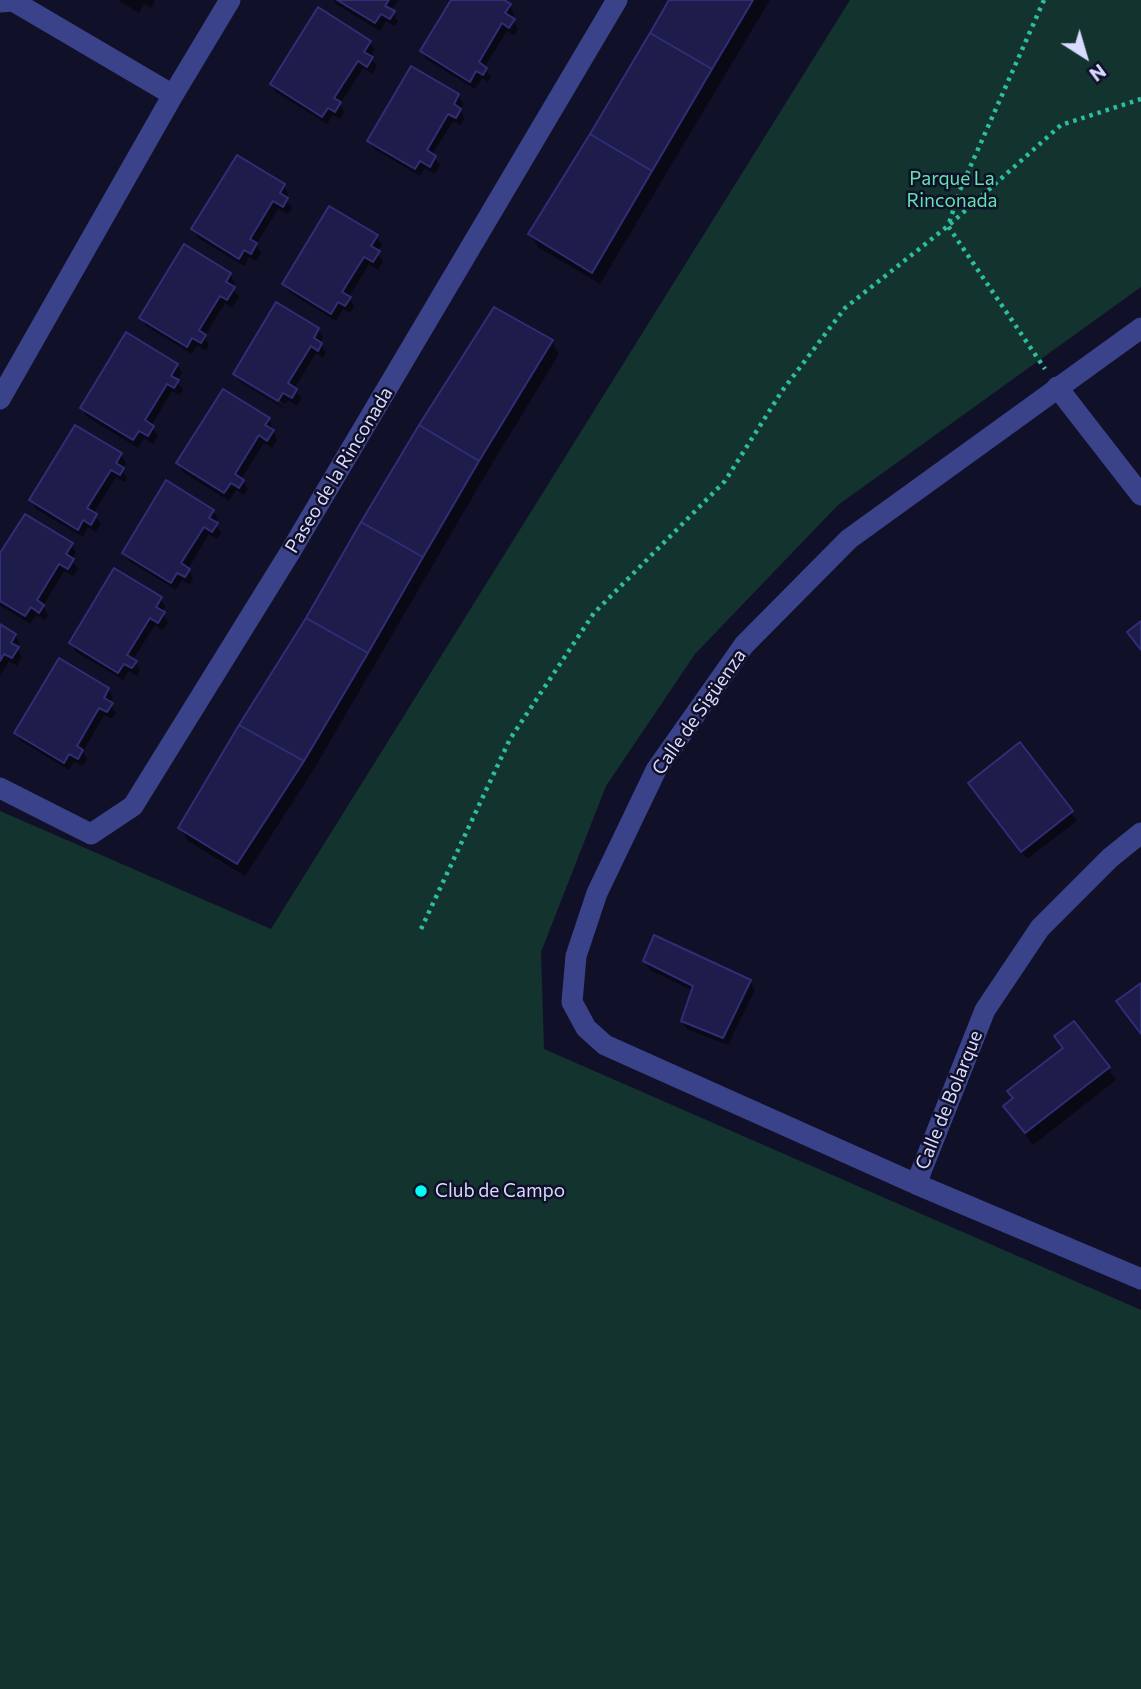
<!DOCTYPE html>
<html>
<head>
<meta charset="utf-8">
<style>
  body { margin:0 }
  #map { position:relative; width:1141px; height:1689px; overflow:hidden; background:#111029; font-family:Commissioner,sans-serif }
  canvas { display:block }
  .north { position:absolute; left:1050px; top:21px; width:70px; height:70px; -webkit-text-stroke:5px #111029; paint-order:stroke; rotate:143deg; font-size:19px; font-weight:700; line-height:28px; text-align:center; color:#d8daff }
  .north::after { content:''; display:block; margin:auto; width:24px; height:32px; background:#d8daff; clip-path:polygon(50% 0,100% 100%,50% 72%,0 100%) }
</style>
</head>
<body>
<div id="map">
<canvas width="1141" height="1689"></canvas>
<div class="north">N</div>
</div>
<script>
const ctx = document.querySelector('canvas').getContext('2d');
ctx.lineJoin = 'round';
function paint(path, color) {
  ctx.fillStyle = color;
  ctx.fill(path, 'evenodd');
}
function poly(rows) {
  const path = new Path2D();
  for (const r of rows) {
    path.moveTo(r[0], r[1]);
    for (let i = 2; i < r.length; i += 2) path.lineTo(r[i], r[i + 1]);
  }
  return path;
}
function strokePath(path, color, width, dash) {
  ctx.strokeStyle = color;
  ctx.lineWidth = width;
  ctx.lineCap = dash ? 'butt' : 'round';
  ctx.setLineDash(dash || []);
  ctx.stroke(path);
}
function label(font, color, halo, rows, align = 'center') {
  ctx.font = font + ' Commissioner,sans-serif';
  ctx.lineWidth = 5;
  ctx.setLineDash([]);
  ctx.textBaseline = 'middle';
  ctx.strokeStyle = halo;
  ctx.fillStyle = color;
  for (const [text, x, y, turn = 0] of rows) {
    ctx.save();
    ctx.translate(x, y);
    ctx.rotate((+turn || 0) * Math.PI / 180);
    ctx.textAlign = isNaN(turn) ? turn : align;
    if (halo) ctx.strokeText(text, 0, 0);
    ctx.fillText(text, 0, 0);
    ctx.restore();
  }
}
const green = poly([
  [850,0,1141,0,1141,287,838,505,695,654,606,786,541,952,544,1049,1141,1310,1141,1689,0,1689,0,811,271,929]
]);
const shadow = poly([
  [118,0,154,0,155,2,151,8,144,4,139,13],
  [334,0,398,0,391,11,398,21,395,26,386,21,380,31,336,4],
  [453,0,500,0,510,6,514,14,511,19,518,29,514,35,507,31,484,68,491,77,488,82,482,78,475,89,426,59,422,51],
  [672,0,770,0,600,284,538,247,530,234],
  [370,42,375,50,370,57,377,67,372,74,363,68,340,104,344,112,340,119,333,115,327,124,276,92,272,84],
  [458,96,463,104,460,110,465,118,460,125,453,121,432,155,440,165,435,174,425,168,420,176,374,149,369,141],
  [284,186,288,194,286,199,292,208,288,214,278,209,256,245,261,253,256,261,249,257,244,266,198,238,193,229],
  [377,237,382,245,377,252,383,261,378,270,369,264,349,297,354,307,350,313,343,309,336,321,289,292,284,284],
  [230,275,235,283,232,288,239,297,232,308,225,303,205,336,209,345,206,351,197,345,192,354,146,326,141,318],
  [318,329,323,338,320,343,326,352,323,358,316,353,294,389,301,398,297,406,288,400,286,404,239,376,239,380,284,407,283,408,240,382,235,374],
  [552,342,559,354,486,474,311,774,245,876,188,841,180,828],
  [177,365,182,373,177,381,183,390,179,395,172,391,151,426,158,436,153,444,144,438,138,448,87,417,82,408],
  [269,419,277,440,272,448,264,443,241,479,248,489,244,495,236,490,229,501,183,472,178,463],
  [121,455,126,463,122,469,127,478,124,482,116,477,93,514,101,524,96,532,88,527,83,537,36,509,31,500],
  [213,511,218,519,215,523,221,533,217,539,209,534,188,569,193,578,190,585,182,580,176,590,129,561,124,553],
  [72,545,76,553,72,560,78,569,73,576,64,571,43,606,48,615,45,620,36,615,30,624,0,605,0,556],
  [160,598,165,607,162,613,168,622,163,630,155,625,133,660,140,670,137,676,129,671,123,680,76,652,71,643],
  [0,626,15,635,20,644,17,648,22,657,17,666,9,661,0,676],
  [108,690,113,698,109,703,116,713,112,719,104,715,83,752,87,759,83,766,74,761,69,770,21,741,16,733],
  [1020,745,1077,821,1027,859,975,792],
  [645,961,750,982,755,990,728,1045,687,1029,682,1021,693,991,650,970],
  [1108,1068,1116,1080,1033,1145,1005,1106]
]);
const building = poly([
  [337,0,389,0,385,6,395,11,390,19,381,14,375,23,337,0],
  [451,0,504,0,511,4,505,13,515,19,509,28,502,23,479,62,487,68,483,75,476,71,470,82,420,51,451,0],
  [669,0,753,0,712,69,650,33,669,0],
  [318,7,371,41,364,52,373,57,367,67,358,61,334,98,341,102,335,112,328,108,322,117,270,84,318,7],
  [650,33,712,69,652,171,590,134,650,33],
  [411,66,459,94,454,104,461,109,456,118,448,114,427,150,436,156,430,167,420,161,415,169,367,141,411,66],
  [590,134,652,171,592,273,528,234,590,134],
  [237,155,285,184,280,193,288,198,283,207,273,201,250,239,257,243,251,254,244,250,239,259,191,229,237,155],
  [329,206,378,235,371,246,380,251,373,262,364,257,342,292,351,297,345,306,338,302,331,314,282,284,329,206],
  [184,244,231,273,226,282,235,287,227,300,220,296,199,330,206,335,201,343,192,338,187,347,139,318,184,244],
  [276,302,319,328,314,338,322,343,318,351,311,346,288,383,297,389,292,398,283,393,278,401,233,374,276,302],
  [494,307,553,340,479,461,419,425,494,307],
  [126,332,178,364,171,376,179,380,174,388,167,384,145,420,154,426,148,436,139,431,133,440,80,408,126,332],
  [223,389,270,418,265,425,274,430,267,441,259,435,235,474,244,480,239,488,231,483,224,493,176,463,223,389],
  [75,425,122,453,116,463,124,468,120,475,111,470,87,508,97,514,91,525,83,520,78,530,29,500,75,425],
  [419,425,479,461,423,557,361,522,419,425],
  [166,480,214,510,209,518,218,523,212,532,204,527,181,563,190,569,185,577,177,573,171,583,122,553,166,480],
  [25,514,73,543,66,554,74,559,68,569,59,564,37,600,44,605,39,613,31,607,25,616,0,601,0,553,25,514],
  [361,522,423,557,368,653,306,618,361,522],
  [114,568,162,597,156,607,165,612,158,623,150,618,127,655,137,661,132,668,124,664,118,673,69,643,114,568],
  [306,618,368,653,304,761,239,725,306,618],
  [1141,621,1141,650,1127,632,1141,621],
  [0,624,16,634,11,643,19,647,12,658,4,654,0,661,0,624],
  [59,658,109,688,104,698,113,703,107,712,99,708,77,746,83,750,78,759,69,754,64,763,14,733,59,658],
  [239,725,304,761,237,864,178,828,239,725],
  [1020,742,1073,811,1021,852,968,783,1020,742],
  [654,935,751,980,723,1038,681,1021,693,986,643,961,654,935],
  [1141,983,1141,1034,1116,1001,1141,983],
  [1074,1021,1110,1067,1025,1133,1003,1106,1013,1098,1007,1091,1063,1048,1054,1036,1074,1021]
]);
const path = poly([
  [1044,0,960,190,948,226,1045,369],
  [421,929,510,739,594,613,725,481,782,391,845,308,948,226,1061,125,1141,99]
]);
const minor = poly([
  [0,2,13,1,173,95],
  [1057,387,1141,495],
  [0,399,173,95,230,0],
  [0,788,91,834,133,806,289,554,617,0],
  [1141,833,1110,858,1040,928,985,1010,916,1184,1141,1279],
  [916,1184,605,1045,586,1028,572,1002,576,956,597,893,656,770,744,645,849,539,1141,328]
]);
const markers = [
  [421,1191,7,"#04fff4"]
];
const parkNames = [
  ["Parque La",952,179],
  ["Rinconada",952,201]
];
const streetNames = [
  ["Paseo de la Rinconada",339,470,-59],
  ["Calle de Sigüenza",699,712,-55],
  ["Calle de Bolarque",949,1100,-68]
];
const poiNames = [
  ["Club de Campo",435,1191]
];
paint(green, '#13342e');
paint(shadow, '#0007');
paint(building, '#1e1c4b');
strokePath(building, '#312d77', 2);
strokePath(path, '#2ebda0', 4.5, [3.5, 5]);
strokePath(minor, '#3a4389', 21);
for (const [x, y, r, color] of markers) {
  const dot = new Path2D();
  dot.arc(x, y, r, 0, 2 * Math.PI);
  ctx.fillStyle = color;
  ctx.fill(dot);
  strokePath(dot, '#111029', 2.5);
}
label('19px', '#61e2af', '#111029', parkNames);
label('19px', '#d8daff', '#111029', streetNames);
label('19px', '#d8daff', '#111029', poiNames, 'left');
</script>
</body>
</html>
